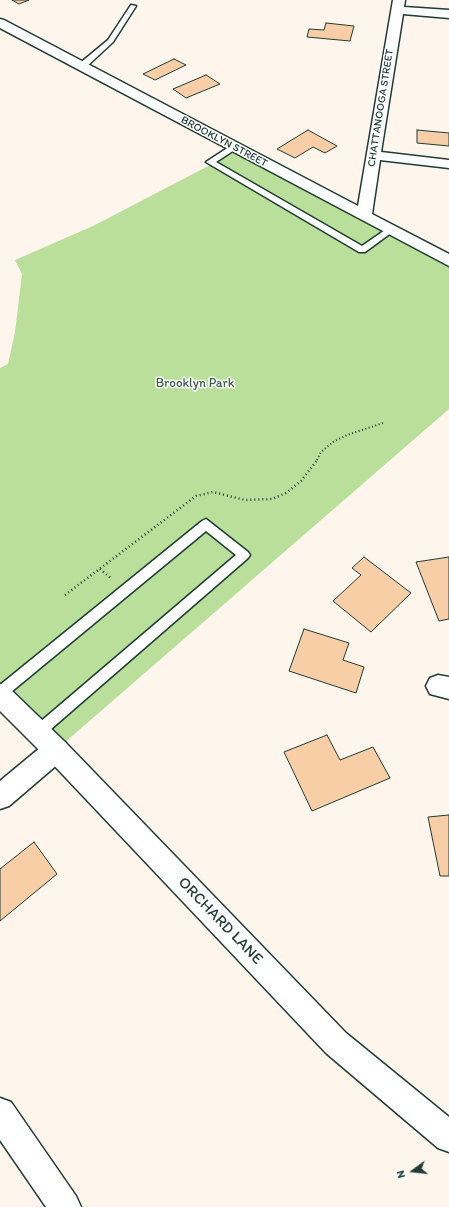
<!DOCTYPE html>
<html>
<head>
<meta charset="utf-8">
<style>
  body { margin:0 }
  #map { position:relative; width:449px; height:1207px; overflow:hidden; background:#fef5ed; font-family:Itim,sans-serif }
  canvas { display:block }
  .north { position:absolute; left:393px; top:1151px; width:40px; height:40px; -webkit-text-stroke:3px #fff; paint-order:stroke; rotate:255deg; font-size:11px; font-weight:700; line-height:16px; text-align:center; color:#1f3d34 }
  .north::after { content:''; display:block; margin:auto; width:14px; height:18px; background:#1f3d34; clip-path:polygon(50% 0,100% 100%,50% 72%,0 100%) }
</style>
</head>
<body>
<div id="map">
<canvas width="449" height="1207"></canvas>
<div class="north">N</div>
</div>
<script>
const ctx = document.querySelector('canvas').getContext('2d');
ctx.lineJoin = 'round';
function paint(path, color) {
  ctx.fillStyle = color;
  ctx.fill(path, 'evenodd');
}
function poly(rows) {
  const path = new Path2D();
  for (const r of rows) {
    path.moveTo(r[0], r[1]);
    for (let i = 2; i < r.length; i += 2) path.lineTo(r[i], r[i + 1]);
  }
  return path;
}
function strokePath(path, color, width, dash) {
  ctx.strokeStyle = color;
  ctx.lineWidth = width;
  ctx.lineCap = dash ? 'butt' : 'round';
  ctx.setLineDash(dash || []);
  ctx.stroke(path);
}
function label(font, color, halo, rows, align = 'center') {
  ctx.font = font + ' Itim,sans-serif';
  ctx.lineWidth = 3;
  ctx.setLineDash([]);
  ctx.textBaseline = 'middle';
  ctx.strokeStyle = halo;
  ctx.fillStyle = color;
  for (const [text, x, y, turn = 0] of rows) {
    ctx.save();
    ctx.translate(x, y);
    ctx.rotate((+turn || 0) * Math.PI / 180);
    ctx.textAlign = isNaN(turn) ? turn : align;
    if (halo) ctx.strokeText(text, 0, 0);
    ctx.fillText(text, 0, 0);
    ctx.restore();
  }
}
const green = poly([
  [239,150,449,260,449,409,56,750,0,689,0,368,8,364,15,332,22,274,15,260,93,226]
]);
const building = poly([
  [12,0,29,0,19,4,12,0],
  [326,23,354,26,350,41,307,37,309,29,324,30,326,23],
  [174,59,186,65,155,80,143,74,174,59],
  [206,75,220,84,186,98,173,89,206,75],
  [308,130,337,146,325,153,313,147,295,158,277,149,308,130],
  [417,130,449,133,449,146,417,143,417,130],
  [364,557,411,593,371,632,333,601,361,575,352,568,364,557],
  [449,557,449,619,439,621,416,562,449,557],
  [304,629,349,643,343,660,364,667,356,693,289,671,304,629],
  [327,735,340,760,373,747,390,778,312,811,284,752,327,735],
  [449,815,449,876,440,876,428,817,449,815],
  [34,842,57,874,0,921,0,869,34,842]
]);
const pathFar1 = poly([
  [317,460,321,452,333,442,347,435,383,423]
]);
const path = poly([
  [100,569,112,579],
  [65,595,196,496,213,492,245,500,272,499,286,493,301,481,318,459]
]);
const lane = poly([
  [131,5,136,6,113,42,85,68,79,68,79,64,108,40,131,5],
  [232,145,239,147,216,162,362,246,388,228,391,227,395,230,365,252,359,252,206,162,232,145],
  [206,519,248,552,250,555,248,558,43,736,38,738,33,736,31,732,33,728,236,555,206,531,5,697,0,699,0,685,202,521,206,519]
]);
const street = poly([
  [393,0,405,0,404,7,449,10,449,18,403,14,381,152,449,160,449,168,380,160,372,214,449,254,449,266,0,28,0,19,4,20,358,206,393,0],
  [438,675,449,677,449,699,430,694,426,686,430,678,438,675],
  [56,738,65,742,68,750,65,758,9,806,0,809,0,781,47,742,56,738],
  [0,1098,11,1102,76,1196,81,1207,46,1207,0,1140,0,1098]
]);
const secondary = poly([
  [0,684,8,687,65,742,346,1033,449,1117,449,1152,438,1148,326,1053,47,758,0,711,0,684]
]);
const farStreetnames = [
  ["CHATTANOOGA STREET",381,108,-81],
  ["BROOKLYN STREET",224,142,28]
];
const parkNames = [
  ["Brooklyn Park",195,384]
];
const nearStreetnames = [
  ["ORCHARD LANE",220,921,46]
];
paint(green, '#b9df9a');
paint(building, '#f8cea7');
strokePath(building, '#1f3d34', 1);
strokePath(lane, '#1f3d34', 3);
strokePath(street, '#1f3d34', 3);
strokePath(secondary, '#1f3d34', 3);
strokePath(pathFar1, '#1f3d34', 2, [1, 2.5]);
strokePath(path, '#1f3d34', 2.5, [1, 3]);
paint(lane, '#fff');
paint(street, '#fff');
paint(secondary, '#fff');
label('11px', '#1f3d34', '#fff', farStreetnames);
label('13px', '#3e5d48', '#fff', parkNames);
label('16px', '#1f3d34', '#fff', nearStreetnames);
</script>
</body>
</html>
